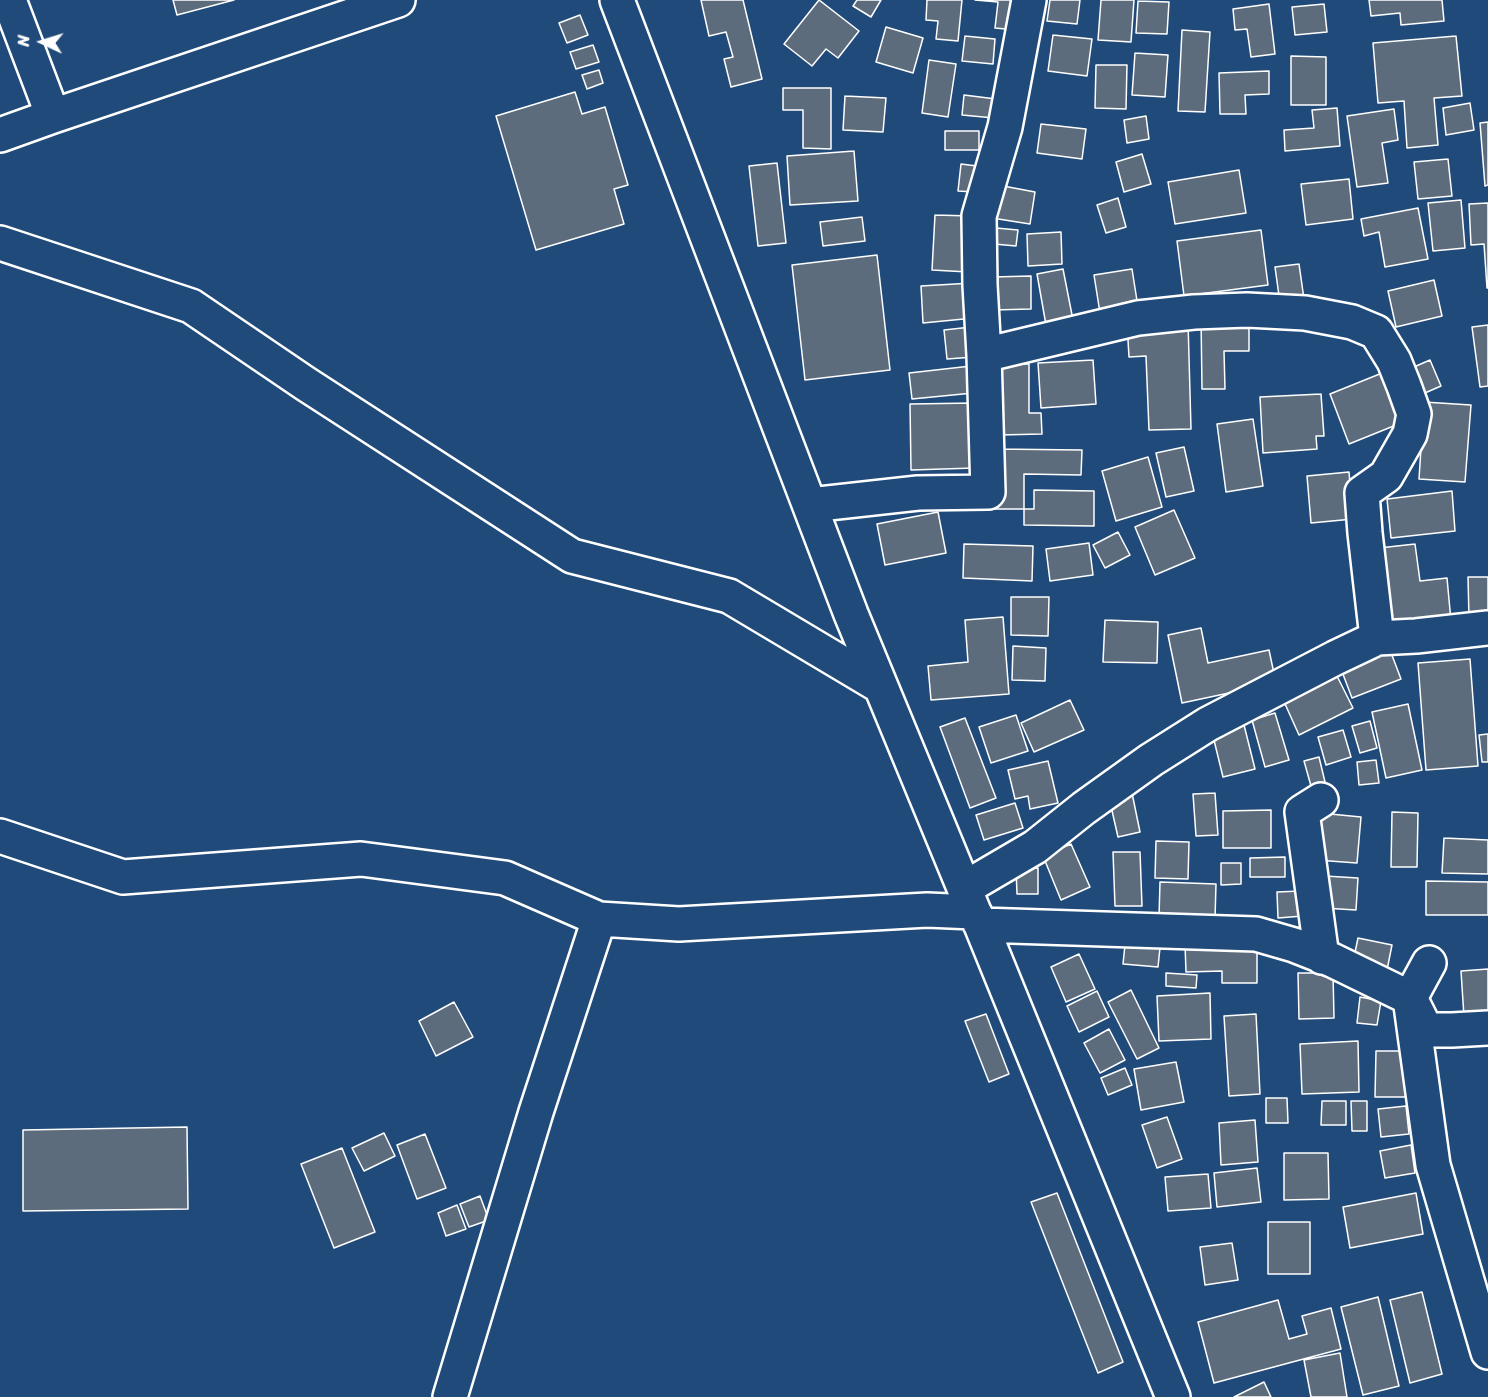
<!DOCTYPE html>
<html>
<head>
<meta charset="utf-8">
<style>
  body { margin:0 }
  #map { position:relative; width:1488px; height:1397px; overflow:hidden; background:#1f4a7a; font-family:Sriracha,sans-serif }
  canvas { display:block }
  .north { position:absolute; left:12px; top:12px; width:60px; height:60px; -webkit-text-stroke:4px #1f4a7a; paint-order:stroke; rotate:274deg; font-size:16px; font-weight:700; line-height:24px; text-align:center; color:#fff }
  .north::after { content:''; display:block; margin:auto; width:21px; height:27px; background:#fff; clip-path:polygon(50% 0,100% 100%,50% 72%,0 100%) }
</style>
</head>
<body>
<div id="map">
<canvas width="1488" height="1397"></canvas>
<div class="north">N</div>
</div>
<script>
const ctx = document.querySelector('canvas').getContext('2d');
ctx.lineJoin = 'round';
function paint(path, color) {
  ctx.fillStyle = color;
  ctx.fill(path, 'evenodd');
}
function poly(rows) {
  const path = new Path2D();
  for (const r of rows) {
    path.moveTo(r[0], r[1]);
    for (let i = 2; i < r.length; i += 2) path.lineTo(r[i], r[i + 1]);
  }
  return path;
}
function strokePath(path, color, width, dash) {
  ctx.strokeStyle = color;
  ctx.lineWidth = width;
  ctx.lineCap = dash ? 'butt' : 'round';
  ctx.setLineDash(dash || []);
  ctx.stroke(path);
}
const building = poly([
  [173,0,234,0,177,15,173,0],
  [701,0,743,0,762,79,731,87,724,59,733,57,726,32,709,36,701,0],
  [819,0,859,31,838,58,826,49,812,66,784,44,819,0],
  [857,0,881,0,871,17,853,6,857,0],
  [927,0,962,0,958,41,936,39,938,21,926,20,927,0],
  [975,0,1019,0,1016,30,995,28,998,2,975,0],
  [1050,0,1080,0,1077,24,1047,21,1050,0],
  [1101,0,1134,0,1131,42,1098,40,1101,0],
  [1369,0,1442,0,1444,21,1401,25,1400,13,1371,16,1369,0],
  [1138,1,1169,2,1167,34,1136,33,1138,1],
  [1269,4,1275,54,1251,57,1247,29,1235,30,1233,9,1269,4],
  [1324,4,1327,32,1295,35,1292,7,1324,4],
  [580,15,588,35,567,43,559,23,580,15],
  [886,27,923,38,913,73,876,62,886,27],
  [1182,30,1210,32,1205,112,1178,111,1182,30],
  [1053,35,1092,39,1087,76,1048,71,1053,35],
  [965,36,995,39,993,64,962,61,965,36],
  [1456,36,1462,96,1434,98,1438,145,1407,148,1404,101,1378,103,1373,43,1456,36],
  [593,45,599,62,576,69,570,52,593,45],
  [1135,53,1168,55,1165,97,1132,95,1135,53],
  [1291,56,1326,57,1326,105,1291,105,1291,56],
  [929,60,956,64,948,117,922,113,929,60],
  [1096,65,1127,65,1126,109,1095,108,1096,65],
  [599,70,603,83,587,89,582,75,599,70],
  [1269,71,1269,94,1245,95,1246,114,1220,114,1219,73,1269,71],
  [783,88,831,88,831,149,803,148,803,110,783,110,783,88],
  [575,92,582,114,605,107,628,185,614,189,624,224,536,250,496,116,575,92],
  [964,95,996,99,994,118,962,115,964,95],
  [845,96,886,98,883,132,843,130,845,96],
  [1470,103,1474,130,1446,135,1443,108,1470,103],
  [1337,108,1340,146,1285,151,1284,130,1314,128,1312,110,1337,108],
  [1394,109,1398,140,1382,143,1388,183,1357,187,1347,116,1394,109],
  [1146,116,1149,139,1127,143,1124,120,1146,116],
  [1488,122,1488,185,1485,186,1480,123,1488,122],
  [1041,124,1086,129,1082,159,1037,153,1041,124],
  [945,131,979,131,979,150,945,150,945,131],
  [854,151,858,201,790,205,787,156,854,151],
  [1142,154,1151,184,1124,192,1116,162,1142,154],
  [1448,159,1452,196,1418,199,1414,162,1448,159],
  [777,163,786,243,758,246,749,166,777,163],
  [961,164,977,166,974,192,958,191,961,164],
  [1239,170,1246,213,1175,224,1168,182,1239,170],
  [1349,179,1353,219,1306,225,1301,184,1349,179],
  [998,185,1035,192,1030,224,992,218,998,185],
  [1118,198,1126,227,1106,233,1097,205,1118,198],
  [1461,200,1465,248,1433,251,1428,203,1461,200],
  [1488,203,1488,288,1487,288,1484,244,1471,245,1469,204,1488,203],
  [1418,208,1428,259,1385,267,1379,232,1364,236,1361,219,1418,208],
  [935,215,971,216,968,272,932,270,935,215],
  [862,217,865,241,823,246,820,222,862,217],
  [996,228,1018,230,1016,246,994,244,996,228],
  [1261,230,1268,285,1184,296,1177,241,1261,230],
  [1061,232,1062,264,1028,266,1027,234,1061,232],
  [877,255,890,370,805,380,792,265,877,255],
  [1299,264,1304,299,1280,303,1275,267,1299,264],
  [1063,269,1073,320,1046,325,1037,274,1063,269],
  [1132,269,1138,307,1100,313,1094,275,1132,269],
  [1031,276,1031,309,993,310,992,277,1031,276],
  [1434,280,1442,316,1396,327,1388,291,1434,280],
  [972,283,974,318,923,323,921,286,972,283],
  [1201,318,1249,318,1249,351,1224,351,1225,389,1202,389,1201,318],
  [1188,321,1191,429,1149,430,1146,356,1129,357,1127,323,1188,321],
  [1488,325,1488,386,1480,387,1472,327,1488,325],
  [971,327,974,357,947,359,944,330,971,327],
  [1093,360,1096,404,1041,408,1038,363,1093,360],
  [1430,360,1441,386,1418,396,1407,370,1430,360],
  [999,364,1029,364,1029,413,1041,413,1042,434,999,435,999,364],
  [971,366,973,393,912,399,909,373,971,366],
  [1387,371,1406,421,1349,444,1330,394,1387,371],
  [1321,394,1324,436,1316,436,1317,449,1263,453,1260,397,1321,394],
  [1424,402,1471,405,1465,482,1419,479,1424,402],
  [974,403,975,468,911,470,910,404,974,403],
  [1253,419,1263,486,1226,492,1217,424,1253,419],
  [1184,447,1194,491,1166,497,1156,453,1184,447],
  [994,449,1082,450,1081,475,1024,474,1024,509,993,509,994,449],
  [1148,457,1162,507,1116,521,1102,471,1148,457],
  [1349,472,1353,519,1311,523,1307,476,1349,472],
  [1034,490,1094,491,1094,526,1024,525,1024,509,1034,509,1034,490],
  [1452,491,1455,531,1391,538,1387,499,1452,491],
  [1174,510,1195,558,1155,575,1135,527,1174,510],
  [938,512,946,553,885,565,877,524,938,512],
  [1118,532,1130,555,1105,568,1093,545,1118,532],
  [1089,543,1093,575,1050,581,1046,549,1089,543],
  [964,544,1033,546,1032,581,963,578,964,544],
  [1415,544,1420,581,1447,578,1451,621,1388,627,1379,548,1415,544],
  [1468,577,1488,577,1488,618,1469,619,1468,577],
  [1011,597,1049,597,1048,636,1011,635,1011,597],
  [1003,617,1009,694,931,700,928,666,968,662,965,620,1003,617],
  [1105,620,1158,622,1157,663,1103,662,1105,620],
  [1201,628,1208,663,1269,650,1276,683,1182,703,1168,635,1201,628],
  [1013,646,1046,648,1045,681,1012,680,1013,646],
  [1390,650,1401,679,1352,698,1341,669,1390,650],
  [1470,659,1478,766,1426,770,1418,663,1470,659],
  [1334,670,1353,708,1299,735,1281,695,1334,670],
  [1070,700,1084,730,1034,752,1021,723,1070,700],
  [1408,704,1422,770,1386,778,1372,712,1408,704],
  [1275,713,1289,760,1265,767,1252,720,1275,713],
  [1016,715,1028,751,991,763,979,727,1016,715],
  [965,718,996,798,970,808,940,727,965,718],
  [1370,721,1377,748,1360,753,1352,726,1370,721],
  [1244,725,1255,769,1223,777,1212,732,1244,725],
  [1343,730,1351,757,1326,765,1318,737,1343,730],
  [1488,734,1488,762,1482,762,1479,735,1488,734],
  [1319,757,1325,782,1311,786,1304,761,1319,757],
  [1376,760,1379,783,1359,785,1357,762,1376,760],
  [1048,761,1058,803,1030,809,1028,796,1015,799,1008,770,1048,761],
  [1131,788,1140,832,1118,837,1108,793,1131,788],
  [1215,793,1218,835,1196,836,1193,794,1215,793],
  [1015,803,1023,828,984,840,976,815,1015,803],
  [1271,810,1271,848,1223,848,1223,811,1271,810],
  [1392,812,1418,813,1417,867,1391,867,1392,812],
  [1320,813,1361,817,1357,863,1316,860,1320,813],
  [1444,838,1488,840,1488,874,1442,873,1444,838],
  [1156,841,1189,842,1188,879,1155,878,1156,841],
  [1071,844,1090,887,1061,900,1043,856,1071,844],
  [1113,852,1140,852,1142,906,1115,906,1113,852],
  [1285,857,1285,877,1250,877,1250,858,1285,857],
  [1221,863,1241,863,1241,884,1221,885,1221,863],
  [1038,868,1038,894,1017,894,1016,869,1038,868],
  [1325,876,1358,878,1356,910,1323,908,1325,876],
  [1426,881,1488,882,1488,915,1426,915,1426,881],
  [1160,882,1216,884,1215,919,1159,917,1160,882],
  [1301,891,1303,916,1278,918,1277,892,1301,891],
  [1126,935,1161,938,1158,967,1123,964,1126,935],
  [1358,938,1392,945,1387,970,1353,962,1358,938],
  [1257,943,1257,983,1222,983,1222,971,1186,972,1185,944,1257,943],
  [1079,954,1095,989,1066,1002,1051,967,1079,954],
  [1488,969,1488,1016,1464,1017,1461,971,1488,969],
  [1166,973,1197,975,1196,988,1166,986,1166,973],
  [1298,973,1333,973,1334,1018,1299,1019,1298,973],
  [1131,990,1159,1048,1137,1059,1108,1002,1131,990],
  [1097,991,1109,1017,1079,1032,1067,1006,1097,991],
  [1210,993,1211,1039,1159,1041,1157,996,1210,993],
  [1360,997,1381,1001,1377,1025,1357,1023,1360,997],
  [454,1002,473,1037,436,1056,419,1021,454,1002],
  [986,1014,1009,1074,989,1082,965,1021,986,1014],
  [1256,1014,1260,1094,1229,1096,1224,1016,1256,1014],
  [1109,1029,1125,1060,1100,1073,1084,1043,1109,1029],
  [1358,1041,1359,1092,1302,1094,1300,1044,1358,1041],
  [1376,1051,1409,1051,1409,1097,1375,1097,1376,1051],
  [1176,1062,1184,1102,1141,1110,1134,1069,1176,1062],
  [1125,1068,1132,1085,1108,1095,1101,1078,1125,1068],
  [1266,1098,1287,1098,1288,1123,1266,1123,1266,1098],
  [1322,1101,1346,1101,1346,1125,1321,1125,1322,1101],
  [1351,1101,1367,1101,1367,1131,1352,1131,1351,1101],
  [1406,1106,1409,1134,1381,1137,1378,1109,1406,1106],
  [1167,1117,1182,1159,1157,1168,1142,1125,1167,1117],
  [1255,1120,1258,1162,1221,1165,1219,1123,1255,1120],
  [187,1127,188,1209,23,1211,23,1130,187,1127],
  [384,1133,395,1156,364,1171,352,1148,384,1133],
  [425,1134,446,1188,417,1199,397,1145,425,1134],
  [1411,1145,1415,1173,1385,1178,1380,1151,1411,1145],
  [342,1148,375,1232,334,1248,301,1164,342,1148],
  [1284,1153,1328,1153,1329,1199,1284,1200,1284,1153],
  [1257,1168,1261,1202,1217,1207,1214,1173,1257,1168],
  [1208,1174,1211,1208,1168,1211,1165,1177,1208,1174],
  [1057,1193,1123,1362,1098,1373,1031,1202,1057,1193],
  [1416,1193,1423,1234,1350,1248,1343,1207,1416,1193],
  [480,1196,489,1220,469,1227,460,1204,480,1196],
  [457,1205,466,1229,446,1236,438,1213,457,1205],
  [1268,1222,1310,1222,1310,1274,1268,1274,1268,1222],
  [1232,1243,1238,1280,1205,1285,1200,1247,1232,1243],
  [1422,1292,1442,1374,1410,1383,1390,1300,1422,1292],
  [1378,1297,1399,1386,1363,1395,1341,1307,1378,1297],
  [1278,1300,1289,1339,1307,1334,1302,1316,1331,1308,1341,1349,1214,1383,1198,1322,1278,1300],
  [1340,1353,1347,1397,1311,1397,1304,1360,1340,1353],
  [1264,1382,1271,1397,1234,1397,1264,1382]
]);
const street = poly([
  [9,0,53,116],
  [617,0,851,614,974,912,981,925,1173,1397],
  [0,135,53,116,398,0],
  [0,243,191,306,306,384,572,556,729,596,880,686],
  [984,355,1138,318,1194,312,1247,310,1305,313,1352,322,1376,332,1394,361,1404,386,1414,414,1410,434,1386,476,1362,493,1365,533,1377,638],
  [810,505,918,493,988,492,984,355,980,285,979,216,1005,127,1029,0],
  [1321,800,1302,812,1322,957],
  [0,836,123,877,361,859,505,878,599,919,679,924,927,910,974,912],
  [965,888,1035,847,1084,808,1151,760,1208,724,1335,658,1377,638,1416,636,1488,628],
  [981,925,1256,934,1294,945,1332,960,1410,998,1426,1030,1452,1030,1488,1028],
  [1429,963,1410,998,1433,1165,1488,1352],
  [450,1397,536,1112,599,919]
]);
paint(building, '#5d6c7d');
strokePath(building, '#fff', 1.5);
strokePath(street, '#fff', 38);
strokePath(street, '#1f4a7a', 33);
</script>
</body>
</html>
